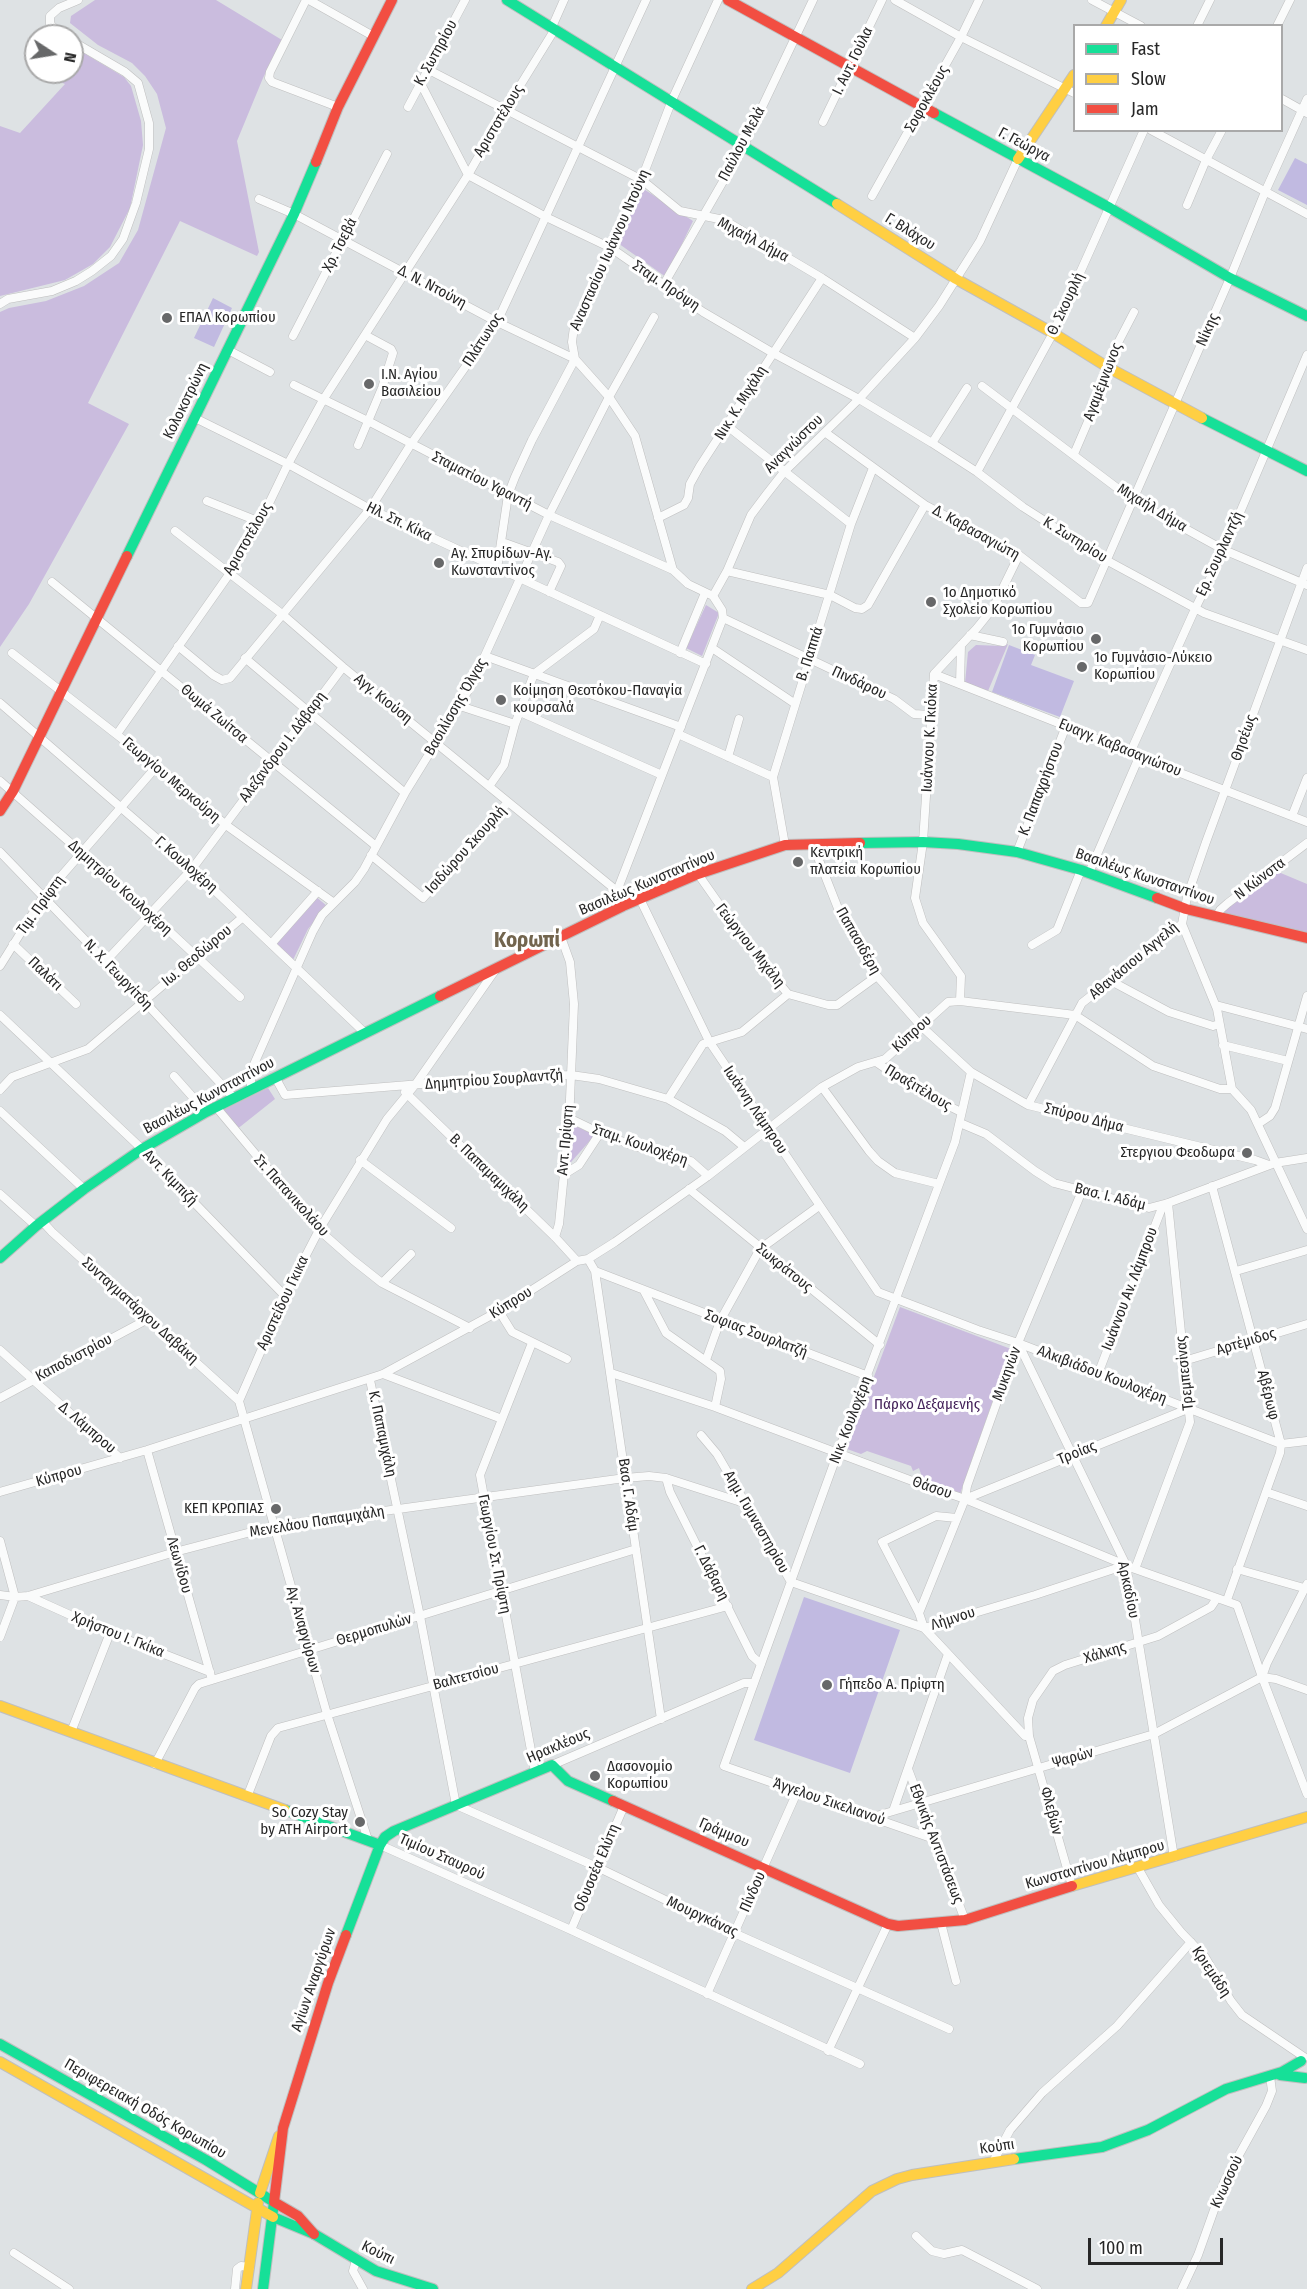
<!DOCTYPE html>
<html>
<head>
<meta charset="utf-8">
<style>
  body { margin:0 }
  #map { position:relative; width:1307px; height:2289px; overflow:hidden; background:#dee2e4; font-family:"Fira Sans Condensed",sans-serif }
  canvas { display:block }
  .legend { position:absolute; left:1073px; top:24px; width:210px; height:108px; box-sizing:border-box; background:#fff; border:2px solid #a9a9a9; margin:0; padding:8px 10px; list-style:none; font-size:18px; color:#272727 }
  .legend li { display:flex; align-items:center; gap:12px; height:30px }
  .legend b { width:30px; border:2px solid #a9a9a9 }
  .north { position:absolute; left:24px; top:24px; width:60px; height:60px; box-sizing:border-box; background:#fff; border:2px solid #a9a9a9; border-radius:50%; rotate:102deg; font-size:16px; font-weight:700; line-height:24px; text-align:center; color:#272727 }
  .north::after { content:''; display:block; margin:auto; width:21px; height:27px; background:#676869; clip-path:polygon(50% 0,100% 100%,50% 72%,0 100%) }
  .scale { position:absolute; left:1088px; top:2238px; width:135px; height:27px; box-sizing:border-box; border:3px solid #272727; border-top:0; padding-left:8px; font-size:18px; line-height:21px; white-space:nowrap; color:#272727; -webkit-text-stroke:4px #fff; paint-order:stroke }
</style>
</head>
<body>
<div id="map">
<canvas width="1307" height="2289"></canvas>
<ul class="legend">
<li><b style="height:8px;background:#16e098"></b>Fast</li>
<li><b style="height:8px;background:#ffcf43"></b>Slow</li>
<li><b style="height:8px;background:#f24e42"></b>Jam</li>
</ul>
<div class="north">N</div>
<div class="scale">100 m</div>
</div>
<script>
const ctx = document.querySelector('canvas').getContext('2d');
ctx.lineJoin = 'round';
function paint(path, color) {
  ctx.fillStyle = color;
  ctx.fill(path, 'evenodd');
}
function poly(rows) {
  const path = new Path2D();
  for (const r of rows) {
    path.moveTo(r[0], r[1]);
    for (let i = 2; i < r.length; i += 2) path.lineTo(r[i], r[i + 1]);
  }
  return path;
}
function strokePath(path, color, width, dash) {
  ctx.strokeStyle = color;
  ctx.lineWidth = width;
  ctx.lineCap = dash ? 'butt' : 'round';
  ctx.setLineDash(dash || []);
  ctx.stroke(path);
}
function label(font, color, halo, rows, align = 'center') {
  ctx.font = font + ' "Fira Sans Condensed",sans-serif';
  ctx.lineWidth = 6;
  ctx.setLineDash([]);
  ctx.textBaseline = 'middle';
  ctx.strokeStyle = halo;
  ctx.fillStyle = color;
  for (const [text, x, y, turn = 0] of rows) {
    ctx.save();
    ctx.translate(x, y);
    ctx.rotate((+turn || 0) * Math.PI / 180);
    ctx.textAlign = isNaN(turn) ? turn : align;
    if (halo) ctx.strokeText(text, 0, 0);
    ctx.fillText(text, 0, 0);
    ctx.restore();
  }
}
const green = poly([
  [95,0,216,0,282,40,263,78,237,141,259,252,257,256,180,221,88,403,129,424,29,604,0,647,0,312,9,308,46,301,84,286,119,263,138,230,166,128,157,94,145,76,132,63,98,45,70,23,71,16],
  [72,46,124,77,131,86,141,121,143,145,130,208,110,247,93,264,65,280,0,296,0,126,20,133,65,84,58,81,58,72,72,72],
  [639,186,693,221,666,277,615,241],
  [706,605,719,613,702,656,686,648],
  [1008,644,988,691,965,683,968,652,976,645,1002,646],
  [1276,871,1307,884,1307,935,1228,917,1224,912,1228,906],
  [315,896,327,906,308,929,292,962,272,943],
  [268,1088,275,1099,236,1130,221,1111],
  [569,1123,595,1135,564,1170],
  [900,1307,1011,1349,960,1494,923,1480,919,1468,913,1471,911,1466,867,1451,861,1454,847,1449]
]);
const pitch = poly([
  [1295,158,1307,164,1307,205,1278,190],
  [213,298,232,308,214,347,194,338],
  [1009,645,1035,655,1031,665,1074,681,1060,717,992,692],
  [804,1597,900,1630,850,1773,754,1740]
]);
const street = poly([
  [306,0,270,72,269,78,272,82,338,107],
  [309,0,373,36],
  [895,0,961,37,1074,93],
  [1092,0,1141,26],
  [1197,26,1210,0],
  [1277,26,1290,0],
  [552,27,564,0],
  [63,36,50,24,50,16,59,8,78,0],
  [427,69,642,180,680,211,724,220,822,278,915,338],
  [420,82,468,175,546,217,611,248,703,312,773,353,859,399,932,443,977,472,1023,507,1106,560,1204,613,1307,650],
  [1282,99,1307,113],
  [408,107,465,0],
  [823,122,882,0],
  [1151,130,1307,214],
  [872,196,961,37,979,0],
  [259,199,294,214,497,322,575,359,609,397,635,436,673,570,688,584,713,596],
  [1187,205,1206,160,1222,130],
  [664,284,744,145,813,0],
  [0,304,8,299,52,291,76,281,92,271,111,256,123,239,136,203,149,149,149,123,138,83,125,72,72,41],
  [293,336,387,154],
  [228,350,270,372],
  [294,385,368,421,549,515,673,570],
  [982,386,1133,500,1224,550,1307,585],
  [195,418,288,464,370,509,706,664],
  [726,425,851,524],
  [826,433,925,505,1003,546,1019,555,1081,603,1088,603,1230,278,1265,192,1307,99],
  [932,443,967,388],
  [358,445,382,388,393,353,391,349,365,335],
  [1074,454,1108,375,1108,362,1134,312],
  [977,472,1053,333,1144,130],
  [207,501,260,522],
  [658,518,684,505,688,498,690,484,700,466,822,278],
  [175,531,282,614,343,667,617,891],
  [502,542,558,562,561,566,549,592],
  [497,569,508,495,515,477,532,440,575,359,572,342,574,327,639,186,672,100,718,0],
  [727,571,830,595,855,608,862,609,868,605,925,505],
  [52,582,376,846],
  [713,596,727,571,751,515,766,495,784,472,859,399,915,338,939,306,980,241,1018,159],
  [723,618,894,699,914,714,930,715],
  [970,635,1003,642],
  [178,646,213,675,222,680,230,678,370,509,411,444,497,322,646,0],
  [712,648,794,703],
  [12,653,157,766,226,825,334,903],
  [680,653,705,593],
  [485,656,681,727],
  [245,658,405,793],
  [934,674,1066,726,1139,757,1307,822],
  [960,684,961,645],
  [0,703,192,869,365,1033],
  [460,706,515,724],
  [520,712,662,775],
  [117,734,230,573,260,522,288,464,323,400,468,175,505,110,555,29],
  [678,734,773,777],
  [1130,753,1195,609,1224,550,1307,355],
  [728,757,739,719],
  [0,781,151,914,240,997],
  [490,785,504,765,515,724,534,674,594,629,600,615],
  [1292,816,1307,778],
  [785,845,773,777,851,524,873,468],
  [813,845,841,916,877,976,921,1026,971,1072,1028,1105,1255,1160,1269,1165],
  [0,852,144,1001,234,1098],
  [1017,852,1066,726],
  [371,855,423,898,508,802],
  [1089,873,1139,757],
  [698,874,752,951,788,994,828,1005,837,1005,877,976],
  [640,899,709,1041,878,1292,978,1330,1018,1343,1281,1444,1307,1441],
  [623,906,617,891,723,618,722,610,713,596],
  [1217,917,1220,910,1228,903,1307,843],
  [1182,924,1217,1009,1232,1089,1251,1110,1307,1229],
  [272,943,318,891],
  [13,944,76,1004],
  [1032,945,1057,930,1081,870],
  [105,962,192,869,343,667],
  [0,966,43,897,157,766],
  [1111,981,1169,1012,1213,1026,1219,1024],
  [960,1001,961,976,923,923,915,898,923,842,934,674,977,628,993,608,1019,555],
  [1216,1005,1307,1029],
  [0,1015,142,1149,285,1296],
  [1223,1045,1288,1061],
  [876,1062,920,1092,961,1112],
  [174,1076,206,1112],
  [275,1077,285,1095,495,1078,571,1075,599,1079,668,1099,725,1131,743,1146],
  [822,1087,869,1151,878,1161,895,1173,939,1184],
  [251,1089,251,1071,313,931,322,915,355,882,364,869,405,793,471,686,549,515,609,397,654,317],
  [0,1090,12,1077,88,1049,243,917],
  [405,1092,555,1237,577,1261],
  [668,1099,703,1044,742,1032,788,994],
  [1028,1105,1082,1003,1182,924,1187,897,1206,842,1307,568],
  [216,1107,319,1230,353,1260,382,1283,470,1328],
  [0,1111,84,1189],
  [569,1118,600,1133,637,1147,691,1161,708,1176],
  [960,1123,986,1134,1035,1171,1054,1183,1149,1208,1168,1203,1275,1163,1307,1158],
  [1258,1124,1270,1116,1275,1108,1307,996],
  [360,1160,451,1228],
  [563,1175,579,1165,600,1133],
  [1212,1186,1281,1444,1280,1453,1227,1600],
  [689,1189,880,1345],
  [0,1194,36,1226],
  [42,1221,52,1232,239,1401],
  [555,1237,559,1224,569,1123,574,1004,570,962,561,937],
  [588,1259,595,1271,868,1376],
  [595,1271,661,1719],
  [1236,1271,1307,1250],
  [382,1283,411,1254],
  [644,1291,666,1333,720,1371,721,1379,715,1407,915,1482,965,1499,1135,1569,1237,1605,1262,1677,1276,1679,1307,1690],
  [499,1311,512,1332,567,1359],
  [532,1343,480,1475,535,1772],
  [1018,1343,1126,1565,1174,1857],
  [0,1350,120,1458],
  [706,1360,720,1321,760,1249,819,1206],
  [1184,1361,1307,1324],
  [611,1373,715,1407],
  [383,1374,502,1419],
  [1098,1374,1163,1205],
  [370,1380,420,1616,456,1805,597,1867,734,1933,949,2029],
  [0,1398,148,1319],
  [701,1435,717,1454,791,1582,924,1628],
  [147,1450,212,1680],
  [666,1478,670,1492,752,1656,761,1664],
  [0,1492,147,1450,383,1374,499,1311,577,1261,588,1259,615,1242,708,1176,822,1087,858,1067,885,1059,948,1002,960,1001,1075,1015,1153,1066,1220,1089,1232,1089],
  [1266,1492,1307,1506],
  [965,1499,1190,1408],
  [0,1541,15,1597],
  [1135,1569,1190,1422,1168,1203],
  [1237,1569,1307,1589],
  [1307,1584,1267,1663,1262,1677,1307,1794],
  [0,1595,15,1597,28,1596,175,1552,274,1526,625,1478,649,1476,666,1478,744,1503],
  [28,1596,110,1633,210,1672],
  [919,1613,882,1542,936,1516,957,1518],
  [924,1628,1035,1595,1126,1565],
  [0,1637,15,1597],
  [71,1732,110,1633],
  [1029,1736,1025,1736,924,1628,919,1613,965,1499,967,1486,1018,1343,1082,1191],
  [155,1764,195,1688,199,1684,636,1549],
  [552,1765,744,1683,754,1683],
  [908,1769,965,1920],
  [247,1797,271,1736,278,1728,728,1606],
  [893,1811,948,1654],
  [873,1817,1154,1734,1262,1677],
  [934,1839,724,1766,838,1452,955,1142,971,1072],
  [368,1840,327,1714,239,1401,285,1296,319,1230,387,1119,415,1085,494,972],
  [380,1845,571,1930,860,2064],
  [1138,1868,1159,1905,1181,1932,1205,1957,1231,2001,1242,2015,1304,2057],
  [1072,1886,1029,1736,1028,1718,1033,1700,1053,1671,1065,1665,1158,1636,1211,1607,1217,1598],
  [941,1923,956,1981],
  [571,1930,624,1806],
  [707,1994,798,1790],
  [828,2051,888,1924],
  [993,2162,1010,2130,1042,2093,1117,2026,1191,1942],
  [916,2236,932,2251,944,2254,962,2250,1037,2289],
  [14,2253,69,2289],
  [356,2260,353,2271,363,2289],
  [235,2289,237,2269,241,2266,250,2267],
  [1182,2289,1198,2255,1224,2182,1266,2106,1272,2091,1270,2076]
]);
const fast = poly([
  [507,0,837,204],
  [934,113,1110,208,1230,278,1307,316],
  [1202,418,1307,471],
  [127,556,294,214,316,162],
  [860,843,923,842,958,844,1017,852,1081,870,1157,898],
  [0,1258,36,1226,84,1189,142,1149,206,1112,440,996],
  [285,1810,380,1845],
  [346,1935,380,1845,385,1837,394,1831,552,1765,568,1781,613,1801],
  [0,2044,206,2160,274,2202,263,2289],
  [1280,2075,1305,2078],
  [1014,2159,1102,2147,1148,2130,1226,2089,1282,2072,1301,2061],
  [273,2217,314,2234,376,2271,433,2289]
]);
const slow = poly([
  [1106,26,1121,0],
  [1018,159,1074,75],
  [837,204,956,279,1053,333,1109,368,1202,418],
  [0,1706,285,1810],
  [1072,1886,1307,1817],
  [0,2062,273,2217],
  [260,2193,279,2136],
  [246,2289,258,2203],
  [752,2289,778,2273,872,2191,897,2179,912,2175,1014,2159]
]);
const jam = poly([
  [728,0,934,113],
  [316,162,338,107,392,0],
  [0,811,13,791,127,556],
  [1157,898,1186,909,1307,938],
  [440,996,623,906,698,874,785,845,860,843],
  [613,1801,888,1924,898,1926,965,1920,1072,1886],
  [314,2234,298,2216,274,2202,283,2128,328,1983,346,1935]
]);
const markers = [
  [167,318,6,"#676869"],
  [369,384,6,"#676869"],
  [439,563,6,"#676869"],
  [931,602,6,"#676869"],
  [1096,639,6,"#676869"],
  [1082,667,6,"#676869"],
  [501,700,6,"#676869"],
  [798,862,6,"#676869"],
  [1247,1153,6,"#676869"],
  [276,1509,6,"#676869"],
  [827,1685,6,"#676869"],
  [595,1776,6,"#676869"],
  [360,1822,6,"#676869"]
];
const streetNames = [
  ["Κ. Σωτηρίου",436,53,-61],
  ["Ι. Αυτ. Γούλα",853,61,-64],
  ["Σοφοκλέους",927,99,-61],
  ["Αριστοτέλους",499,121,-59],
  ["Παύλου Μελά",742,144,-62],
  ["Γ. Γεώργα",1024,145,28],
  ["Γ. Βλάχου",910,232,32],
  ["Μιχαήλ Δήμα",753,240,28],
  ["Χρ. Τσεβά",340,245,-63],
  ["Αναστασίου Ιωάννου Ντούνη",610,250,-66],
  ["Σταμ. Πρόψη",666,286,34],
  ["Δ. Ν. Ντούνη",432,287,28],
  ["Θ. Σκουρλή",1066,304,-65],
  ["Νίκης",1208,330,-66],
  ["Πλάτωνος",483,340,-57],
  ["Αγαμέμνωνος",1103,382,-69],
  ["Κολοκοτρώνη",186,401,-64],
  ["Νικ. Κ. Μιχάλη",741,403,-58],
  ["Αναγνώστου",794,444,-45],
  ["Σταματίου Υφαντή",482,481,27],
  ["Μιχαήλ Δήμα",1152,508,31],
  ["Ηλ. Σπ. Κίκα",399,522,26],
  ["Δ. Καβασαγιώτη",976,533,29],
  ["Αριστοτέλους",248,539,-60],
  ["Κ. Σωτηρίου",1075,540,32],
  ["Ερ. Σουρλαντζή",1220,554,-65],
  ["Β. Παππά",810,654,-72],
  ["Πινδάρου",859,683,25],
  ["Αγγ. Κιούση",383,699,39],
  ["Βασιλίσσης Όλγας",456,707,-60],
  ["Θωμά Ζωίτσα",214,714,40],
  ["Ιωάννου Κ. Γκιόκα",930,738,-87],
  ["Θησέως",1244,738,-70],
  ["Αλεζανδρου Ι. Δάβαρη",283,747,-53],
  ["Ευαγγ. Καβασαγιώτου",1120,748,22],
  ["Γεωργίου Μερκούρη",171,780,40],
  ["Κ. Παπαχρήστου",1041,789,-69],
  ["Ισιδώρου Σκουρλή",466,850,-48],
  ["Γ. Κουλοχέρη",186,865,41],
  ["Βασιλέως Κωνσταντίνου",1145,877,19],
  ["Ν Κώνστα",1260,879,-37],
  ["Βασιλέως Κωνσταντίνου",647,883,-23],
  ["Δημητρίου Κουλοχέρη",120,888,42],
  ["Τιμ. Πρίφτη",41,905,-54],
  ["Παπασιδέρη",858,941,60],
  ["Γεώργιου Μιχάλη",750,946,52],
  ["Ιω. Θεοδώρου",197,956,-40],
  ["Αθανάσιου Αγγελή",1134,961,-40],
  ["Παλάτι",45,974,44],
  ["Ν. Χ. Γεωργίτδη",118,975,46],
  ["Κύπρου",912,1034,-42],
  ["Δημητρίου Σουρλαντζή",494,1080,-4],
  ["Πραξιτέλους",918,1088,31],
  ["Βασιλέως Κωνσταντίνου",209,1096,-28],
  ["Ιωάννη Λάμπρου",755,1110,56],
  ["Σπύρου Δήμα",1084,1118,14],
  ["Αντ. Πρίφτη",566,1140,-85],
  ["Σταμ. Κουλοχέρη",640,1145,19],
  ["Β. Παπαμαμιχάλη",489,1173,44],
  ["Αντ. Κιμπιζή",170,1178,46],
  ["Στ. Πατανικολάου",291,1196,48],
  ["Βασ. Ι. Αδάμ",1110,1197,14],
  ["Σωκράτους",784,1268,39],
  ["Ιωάννου Αν. Λάμπρου",1130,1289,-69],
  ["Αριστείδου Γκικα",283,1303,-65],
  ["Κύπρου",511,1303,-32],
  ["Συνταγματάρχου Δαβάκη",140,1311,42],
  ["Σοφιας Σουρλατζή",756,1334,21],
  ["Αρτέμιδος",1246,1342,-17],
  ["Καποδιστρίου",74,1358,-28],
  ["Τρεμπεσίνας",1185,1373,-96],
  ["Μυκηνών",1007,1374,-70],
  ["Αλκιβιάδου Κουλοχέρη",1102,1375,21],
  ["Αβέρωφ",1268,1395,76],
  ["Νικ. Κουλοχέρη",851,1420,-69],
  ["Δ. Λάμπρου",87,1428,41],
  ["Κ. Παπαμιχάλη",382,1434,78],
  ["Τροίας",1077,1453,-22],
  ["Κύπρου",59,1476,-16],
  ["Θάσου",932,1488,19],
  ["Βασ. Γ. Αδάμ",628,1495,82],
  ["Μενελάου Παπαμιχάλη",317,1522,-9],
  ["Αημ. Γυμναστηρίου",756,1522,60],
  ["Γεωργίου Στ. Πρίφτη",494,1554,79],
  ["Λεωνίδου",179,1565,74],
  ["Γ. Δάβαρη",711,1573,63],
  ["Αρκαδίου",1128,1590,78],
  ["Λήμνου",953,1619,-18],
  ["Αγ. Αναργύρων",303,1630,74],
  ["Θερμοπυλών",374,1630,-17],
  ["Χρήστου Ι. Γκίκα",118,1635,22],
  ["Χάλκης",1105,1653,-17],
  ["Βαλτετσίου",466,1677,-15],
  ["Ηρακλέους",558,1746,-23],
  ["Ψαρών",1073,1758,-16],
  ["Άγγελου Σικελιανού",829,1802,19],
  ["Φλεβών",1051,1811,75],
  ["Γράμμου",724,1833,23],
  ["Εθνικής Αντιστάσεως",936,1844,69],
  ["Τιμίου Σταυρού",442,1857,24],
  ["Κωνσταντίνου Λάμπρου",1095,1865,-16],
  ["Οδυσσέα Ελύτη",597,1868,-67],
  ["Πίνδου",753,1892,-66],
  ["Μουργκάνας",702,1917,25],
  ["Κριεμάδη",1211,1972,56],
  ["Αγίων Αναργύρων",314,1980,-71],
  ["Περιφερειακή Οδός Κορωπίου",145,2109,30],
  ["Κούπι",997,2147,-8],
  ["Κνωσσού",1227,2182,-65],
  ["Κούπι",378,2253,26]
];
const poiNames = [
  ["ΕΠΑΛ Κορωπίου",179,318],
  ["Ι.Ν. Αγίου",381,375],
  ["Βασιλείου",381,392],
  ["Αγ. Σπυρίδων-Αγ.",451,554],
  ["Κωνσταντίνος",451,571],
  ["1ο Δημοτικό",943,593],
  ["Σχολείο Κορωπίου",943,610],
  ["1ο Γυμνάσιο",1084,630,"right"],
  ["Κορωπίου",1084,647,"right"],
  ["1ο Γυμνάσιο-Λύκειο",1094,658],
  ["Κορωπίου",1094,675],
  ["Κοίμηση Θεοτόκου-Παναγία",513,691],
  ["κουρσαλά",513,708],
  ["Κεντρική",810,853],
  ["πλατεία Κορωπίου",810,870],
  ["Στεργιου Φεοδωρα",1235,1153,"right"],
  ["ΚΕΠ ΚΡΩΠΙΑΣ",264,1509,"right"],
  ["Γήπεδο Α. Πρίφτη",839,1685],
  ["Δασονομίο",607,1767],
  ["Κορωπίου",607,1784],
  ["So Cozy Stay",348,1813,"right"],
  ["by ATH Airport",348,1830,"right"]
];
const parkNames = [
  ["Πάρκο Δεξαμενής",927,1405]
];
const districtNames = [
  ["Κορωπί",527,941]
];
paint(green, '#cabcde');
paint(pitch, '#c1bae1');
strokePath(street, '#bfbfbf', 9);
strokePath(fast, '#bfbfbf', 12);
strokePath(slow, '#bfbfbf', 12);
strokePath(jam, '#bfbfbf', 12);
strokePath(street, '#fafbfb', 8);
strokePath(fast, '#16e098', 10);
strokePath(slow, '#ffcf43', 10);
strokePath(jam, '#f24e42', 10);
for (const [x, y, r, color] of markers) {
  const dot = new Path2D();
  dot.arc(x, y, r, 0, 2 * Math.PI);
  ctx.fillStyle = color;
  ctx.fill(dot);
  strokePath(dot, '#fff', 2);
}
label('15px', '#272727', '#fff', streetNames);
label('15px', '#272727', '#fff', poiNames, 'left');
label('15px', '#44215a', '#fff', parkNames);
label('bold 21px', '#72654e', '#fff', districtNames);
</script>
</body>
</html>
